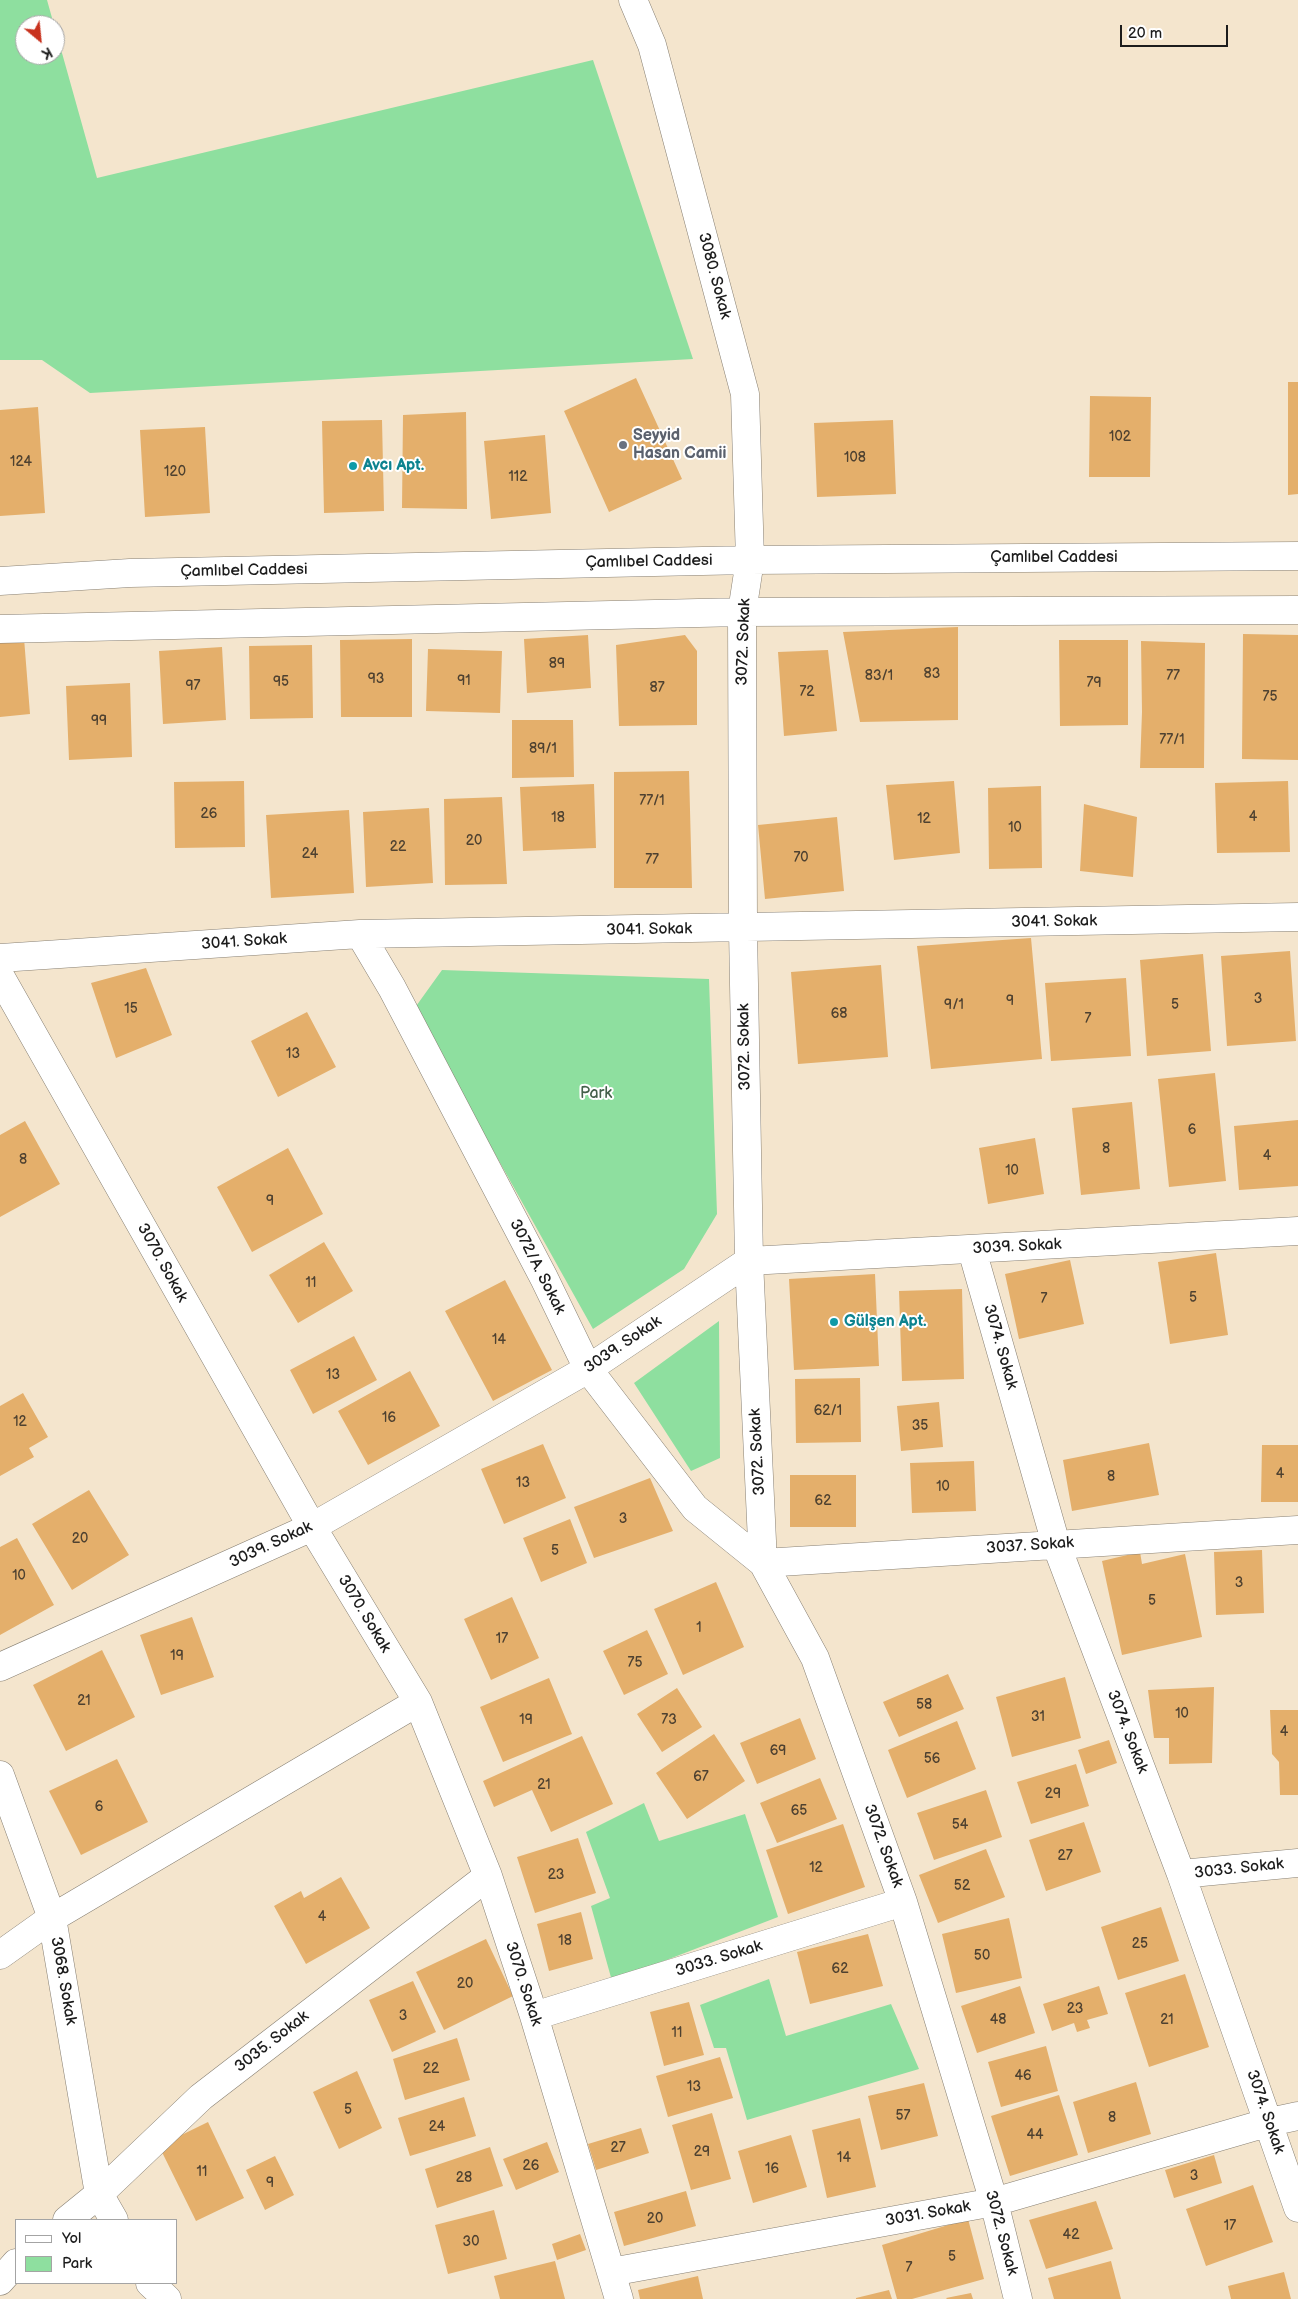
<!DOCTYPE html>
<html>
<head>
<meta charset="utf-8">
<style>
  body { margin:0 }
  #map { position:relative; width:1298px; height:2299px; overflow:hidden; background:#f4e5cd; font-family:"Balsamiq Sans",sans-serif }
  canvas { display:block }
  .legend { position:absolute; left:15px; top:2219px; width:162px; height:65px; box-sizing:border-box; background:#fff; border:1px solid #a4a4a4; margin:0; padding:6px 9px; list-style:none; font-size:15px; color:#1c1c1c }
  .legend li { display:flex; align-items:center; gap:10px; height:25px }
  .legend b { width:25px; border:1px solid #a4a4a4 }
  .north { position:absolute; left:15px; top:15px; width:50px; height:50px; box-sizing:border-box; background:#fff; border:1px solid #a4a4a4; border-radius:50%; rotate:152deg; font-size:14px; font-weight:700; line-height:20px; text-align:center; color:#1c1c1c }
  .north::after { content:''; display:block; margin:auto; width:18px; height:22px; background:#c8321e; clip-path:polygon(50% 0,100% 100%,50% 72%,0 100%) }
  .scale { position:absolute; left:1120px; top:25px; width:108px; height:22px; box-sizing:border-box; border:2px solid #1c1c1c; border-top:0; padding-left:6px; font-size:15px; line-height:18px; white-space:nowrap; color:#1c1c1c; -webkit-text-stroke:4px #fff; paint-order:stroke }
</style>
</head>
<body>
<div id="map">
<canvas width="1298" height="2299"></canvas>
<ul class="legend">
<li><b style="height:6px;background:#fff"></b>Yol</li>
<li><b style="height:14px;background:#8edf9f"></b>Park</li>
</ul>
<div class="north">K</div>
<div class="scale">20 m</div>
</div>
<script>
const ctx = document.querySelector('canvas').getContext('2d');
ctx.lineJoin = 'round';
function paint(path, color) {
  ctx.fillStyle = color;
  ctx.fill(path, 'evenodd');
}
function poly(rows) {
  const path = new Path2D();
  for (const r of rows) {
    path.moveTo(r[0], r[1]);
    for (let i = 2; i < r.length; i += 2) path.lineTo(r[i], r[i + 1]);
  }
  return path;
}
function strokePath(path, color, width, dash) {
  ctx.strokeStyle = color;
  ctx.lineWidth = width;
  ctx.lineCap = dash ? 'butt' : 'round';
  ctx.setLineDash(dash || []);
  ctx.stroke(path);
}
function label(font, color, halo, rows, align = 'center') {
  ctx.font = font + ' "Balsamiq Sans",sans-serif';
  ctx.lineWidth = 4;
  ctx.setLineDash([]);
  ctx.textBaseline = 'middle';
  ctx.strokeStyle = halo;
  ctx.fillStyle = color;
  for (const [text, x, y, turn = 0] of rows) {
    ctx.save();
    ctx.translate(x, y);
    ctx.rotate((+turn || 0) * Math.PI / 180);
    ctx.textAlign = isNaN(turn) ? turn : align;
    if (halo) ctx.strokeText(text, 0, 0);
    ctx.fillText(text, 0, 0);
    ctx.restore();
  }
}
const green = poly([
  [0,0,47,0,54,25,25,25,25,55,55,55,55,28,97,178,593,60,693,359,90,393,42,360,0,360],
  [442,970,709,979,717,1214,684,1269,593,1329,414,1009],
  [719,1321,720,1458,691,1471,634,1383],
  [644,1803,659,1841,745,1814,778,1917,612,1981,591,1906,610,1898,586,1832],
  [769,1979,786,2036,891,2004,919,2069,747,2120,726,2048,714,2048,700,2005]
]);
const building = poly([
  [636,378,682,479,609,512,564,411],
  [1288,382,1298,382,1298,494,1288,495],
  [1090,396,1151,397,1150,477,1089,477],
  [38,407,45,513,0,516,0,410],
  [466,412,467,509,402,508,403,415],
  [382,420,384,511,324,513,322,421],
  [893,420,896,494,817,497,814,423],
  [205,427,210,513,145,517,140,430],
  [545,435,551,513,491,519,484,441],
  [958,627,958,720,860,722,843,632],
  [1243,634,1298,635,1298,760,1242,759],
  [588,635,591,688,527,693,524,639],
  [685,635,697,651,697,725,619,726,616,645],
  [24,638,30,714,0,717,0,639],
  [412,639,412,717,341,717,340,640],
  [1059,640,1128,640,1128,725,1060,726],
  [1141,641,1205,643,1204,768,1140,768,1142,712],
  [312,645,313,718,250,719,249,646],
  [222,647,226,720,163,724,159,651],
  [428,649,502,651,500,713,426,711],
  [828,650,837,731,784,736,778,652],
  [130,683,132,757,69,760,66,686],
  [512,720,573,720,574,777,512,778],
  [689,771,692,888,614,888,614,772],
  [244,781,245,847,175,848,174,782],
  [954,781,960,853,894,860,886,785],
  [1288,781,1290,852,1217,853,1215,783],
  [594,784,596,848,523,851,520,787],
  [1041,786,1042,868,989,869,988,788],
  [502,797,507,884,445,885,444,799],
  [1084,804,1137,817,1133,877,1080,871],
  [429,808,433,883,366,887,363,812],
  [349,810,354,893,271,898,266,815],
  [837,817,844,891,765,899,758,825],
  [1031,938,1042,1059,931,1069,917,946],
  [1290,951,1296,1041,1227,1046,1221,956],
  [1203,954,1211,1051,1147,1056,1140,960],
  [881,965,888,1057,798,1064,791,972],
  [146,968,172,1035,116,1058,91,983],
  [1126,978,1131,1056,1051,1061,1045,983],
  [307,1012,336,1067,278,1097,251,1041],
  [1215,1073,1226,1181,1169,1187,1158,1079],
  [1132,1102,1140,1189,1081,1195,1072,1108],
  [1298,1120,1298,1186,1239,1190,1234,1126],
  [25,1121,60,1184,0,1217,0,1135],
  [1035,1138,1044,1194,988,1204,979,1148],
  [288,1148,323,1214,252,1252,217,1187],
  [324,1242,353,1291,298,1323,269,1275],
  [1216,1253,1228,1335,1170,1344,1158,1262],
  [1070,1260,1084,1324,1019,1339,1005,1274],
  [875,1274,879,1366,794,1370,789,1279],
  [505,1280,552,1370,493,1401,445,1311],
  [962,1289,964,1379,902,1381,899,1291],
  [354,1336,377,1380,313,1414,290,1370],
  [410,1371,440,1426,368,1465,338,1411],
  [860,1378,861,1442,796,1443,795,1379],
  [23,1393,48,1437,29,1448,34,1457,0,1476,0,1406],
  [939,1402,943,1447,901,1451,897,1406],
  [1149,1443,1159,1495,1072,1511,1063,1460],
  [543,1444,566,1498,504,1524,481,1469],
  [1262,1445,1298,1445,1298,1502,1261,1502],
  [974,1461,976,1511,912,1513,910,1463],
  [790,1475,856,1475,856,1527,790,1527],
  [650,1478,673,1531,594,1558,574,1507],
  [89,1490,129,1555,72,1590,32,1524],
  [570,1519,587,1563,541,1582,523,1538],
  [17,1538,54,1605,0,1635,0,1547],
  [1262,1550,1264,1613,1216,1615,1214,1552],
  [1140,1552,1142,1564,1185,1554,1202,1637,1122,1655,1102,1561],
  [716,1582,744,1647,683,1675,654,1609],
  [512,1597,539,1658,491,1680,464,1619],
  [192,1617,214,1677,161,1695,140,1635],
  [647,1630,668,1674,624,1695,603,1651],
  [102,1650,135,1717,66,1751,33,1685],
  [948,1674,964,1709,899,1737,883,1702],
  [1065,1677,1081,1738,1012,1757,996,1697],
  [549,1678,572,1734,503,1762,480,1707],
  [1214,1687,1212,1763,1169,1764,1169,1738,1154,1738,1148,1690],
  [677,1688,702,1727,662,1752,637,1714],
  [1270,1710,1298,1710,1298,1795,1280,1795,1279,1762,1272,1754],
  [800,1718,816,1759,757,1784,740,1743],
  [957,1721,976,1769,907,1798,888,1750],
  [714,1734,745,1781,687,1819,656,1773],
  [582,1736,613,1804,551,1832,532,1790,494,1807,483,1781],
  [1109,1740,1117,1763,1086,1774,1078,1750],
  [117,1759,148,1822,81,1855,49,1791],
  [1076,1764,1089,1806,1031,1824,1017,1782],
  [820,1778,837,1819,777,1843,760,1803],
  [986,1790,1002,1837,934,1860,917,1813],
  [1084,1822,1101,1872,1046,1891,1029,1840],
  [843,1824,865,1887,788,1914,766,1850],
  [578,1838,596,1893,535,1913,517,1857],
  [986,1849,1005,1897,938,1923,919,1875],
  [341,1877,370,1928,306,1964,274,1906,301,1891,304,1898],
  [1161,1907,1179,1961,1118,1980,1101,1927],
  [581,1912,593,1959,549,1971,537,1924],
  [1009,1918,1022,1978,956,1993,942,1934],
  [868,1934,883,1986,810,2004,797,1952],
  [486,1939,513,1996,444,2030,416,1972],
  [1185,1974,1209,2047,1149,2067,1125,1993],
  [413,1981,436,2032,392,2052,369,2000],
  [1020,1986,1035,2033,977,2053,961,2006],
  [1099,1986,1108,2014,1087,2020,1090,2028,1077,2032,1074,2023,1052,2031,1043,2004],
  [689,2002,704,2055,664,2066,650,2012],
  [457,2038,470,2080,405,2100,393,2059],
  [1046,2046,1058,2091,1001,2107,988,2062],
  [720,2057,733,2098,668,2117,656,2076],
  [357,2071,382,2128,339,2149,313,2092],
  [1136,2082,1151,2134,1088,2153,1073,2102],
  [924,2083,938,2136,881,2150,868,2096],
  [1059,2095,1078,2155,1010,2176,991,2116],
  [464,2097,476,2136,410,2156,398,2118],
  [712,2113,731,2179,691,2190,672,2125],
  [860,2118,876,2187,827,2198,812,2130],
  [208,2122,244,2198,196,2221,159,2146],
  [641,2128,649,2153,596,2170,588,2144],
  [791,2135,807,2187,753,2203,738,2151],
  [547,2142,559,2172,516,2190,503,2159],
  [490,2147,503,2186,437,2208,425,2169],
  [1214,2155,1222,2183,1174,2198,1165,2170],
  [275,2156,294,2195,265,2210,246,2170],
  [1253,2185,1273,2242,1206,2266,1186,2209],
  [686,2191,696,2226,624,2246,614,2212],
  [1096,2201,1113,2249,1046,2269,1029,2220],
  [494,2210,507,2259,448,2274,435,2225],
  [968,2219,984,2279,912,2299,897,2299,882,2245],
  [580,2234,586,2250,557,2260,552,2244],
  [555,2261,565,2299,500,2299,494,2276],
  [1111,2261,1121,2299,1054,2299,1048,2278],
  [1284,2272,1291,2299,1231,2299,1228,2286],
  [698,2276,703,2299,640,2299,638,2290],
  [889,2290,892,2299,856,2299,856,2298],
  [971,2293,973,2299,947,2299,946,2298]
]);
const minor = poly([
  [633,0,652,45,745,394,750,560,742,612,743,929,749,1261,763,1563,815,1658,903,1902,994,2202,1018,2299],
  [0,581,130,573,750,560,1298,556],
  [0,629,742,612,1298,610],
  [360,934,392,988,544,1278,588,1369,695,1508,763,1563,1298,1530],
  [0,958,360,934,1298,917],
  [0,976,312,1527,418,1702,488,1876,534,2016,619,2299],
  [972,1250,1056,1544,1181,1874,1298,2208],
  [0,1667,312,1527,588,1369,749,1261,1298,1231],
  [0,1775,52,1918,99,2194,114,2220],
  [1181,1874,1298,1863],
  [0,1955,52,1918,418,1702],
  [534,2016,903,1902],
  [67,2220,99,2194,201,2097,488,1876],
  [611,2272,994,2202,1270,2122,1298,2116],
  [0,2281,16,2263],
  [150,2283,167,2299]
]);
const markers = [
  [623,445,5,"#6b7280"],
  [353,466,5,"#0f9aa8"],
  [834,1322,5,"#0f9aa8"]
];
const numberNames = [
  ["102",1120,437],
  ["108",855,458],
  ["124",21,462],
  ["120",175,472],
  ["112",518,477],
  ["89",557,664],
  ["83",932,674],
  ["83/1",879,676],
  ["77",1173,676],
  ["93",376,679],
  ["91",464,681],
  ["95",281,682],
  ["79",1094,683],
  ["97",193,686],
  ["87",657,688],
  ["72",807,692],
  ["75",1270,697],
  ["99",99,721],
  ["77/1",1172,740],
  ["89/1",543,749],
  ["77/1",652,801],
  ["26",209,814],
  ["4",1253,817],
  ["18",558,818],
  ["12",924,819],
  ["10",1015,828],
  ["20",474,841],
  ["22",398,847],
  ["24",310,854],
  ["70",801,858],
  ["77",652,860],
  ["3",1258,999],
  ["9",1010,1001],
  ["9/1",954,1005],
  ["5",1175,1005],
  ["15",131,1009],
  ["68",839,1014],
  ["7",1088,1019],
  ["13",293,1054],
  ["6",1192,1130],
  ["8",1106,1149],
  ["4",1267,1156],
  ["8",23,1160],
  ["10",1012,1171],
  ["9",270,1201],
  ["11",311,1283],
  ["5",1193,1298],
  ["7",1044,1299],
  ["14",499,1340],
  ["13",333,1375],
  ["62/1",828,1411],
  ["16",389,1418],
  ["12",20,1422],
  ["35",920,1426],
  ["4",1280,1474],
  ["8",1111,1477],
  ["13",523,1483],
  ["10",943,1487],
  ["62",823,1501],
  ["3",623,1519],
  ["20",80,1539],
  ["5",555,1551],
  ["10",19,1576],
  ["3",1239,1583],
  ["5",1152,1601],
  ["1",699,1628],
  ["17",502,1639],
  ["19",177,1656],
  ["75",635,1663],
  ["21",84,1701],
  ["58",924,1705],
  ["10",1182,1714],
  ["31",1038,1717],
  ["19",526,1720],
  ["73",669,1720],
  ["4",1284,1732],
  ["69",778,1751],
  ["56",932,1759],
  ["67",701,1777],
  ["21",544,1785],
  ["29",1053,1794],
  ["6",99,1807],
  ["65",799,1811],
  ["54",960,1825],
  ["27",1065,1856],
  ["12",816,1868],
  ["23",556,1875],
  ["52",962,1886],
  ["4",322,1917],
  ["18",565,1941],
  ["25",1140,1944],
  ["50",982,1956],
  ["62",840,1969],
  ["20",465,1984],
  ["23",1075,2009],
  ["3",403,2016],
  ["48",998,2020],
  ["21",1167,2020],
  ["11",677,2033],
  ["22",431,2069],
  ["46",1023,2076],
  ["13",694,2087],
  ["5",348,2110],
  ["57",903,2116],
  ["8",1112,2118],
  ["24",437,2127],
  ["44",1035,2135],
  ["27",618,2148],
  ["29",702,2152],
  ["14",844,2158],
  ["26",531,2166],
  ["16",772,2169],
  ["11",202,2172],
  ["3",1194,2176],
  ["28",464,2178],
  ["9",270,2183],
  ["20",655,2219],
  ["17",1230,2226],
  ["42",1071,2235],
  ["30",471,2242],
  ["5",952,2257],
  ["7",909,2268]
];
const streetNames = [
  ["3080. Sokak",714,276,75],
  ["Çamlıbel Caddesi",1054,558],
  ["Çamlıbel Caddesi",649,562,-1],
  ["Çamlıbel Caddesi",244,571,-1],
  ["3072. Sokak",744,642,-88],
  ["3041. Sokak",1054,922,-1],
  ["3041. Sokak",649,930,-1],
  ["3041. Sokak",244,942,-4],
  ["3072. Sokak",745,1047,-91],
  ["3039. Sokak",1017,1247,-3],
  ["3070. Sokak",162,1263,61],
  ["3072/A. Sokak",537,1267,63],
  ["3039. Sokak",623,1345,-34],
  ["3074. Sokak",1000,1347,74],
  ["3072. Sokak",758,1452,-93],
  ["3039. Sokak",271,1545,-25],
  ["3037. Sokak",1030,1546,-4],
  ["3070. Sokak",364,1614,59],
  ["3074. Sokak",1127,1732,69],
  ["3072. Sokak",883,1846,70],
  ["3033. Sokak",1239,1869,-6],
  ["3033. Sokak",719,1959,-17],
  ["3068. Sokak",63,1981,80],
  ["3070. Sokak",523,1984,72],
  ["3035. Sokak",272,2042,-38],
  ["3074. Sokak",1265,2112,71],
  ["3031. Sokak",928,2214,-10],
  ["3072. Sokak",1001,2233,75]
];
const worshipNames = [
  ["Seyyid",633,436],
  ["Hasan Camii",633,454]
];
const cultureNames = [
  ["Avcı Apt.",363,466],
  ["Gülşen Apt.",844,1322]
];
const parkNames = [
  ["Park",596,1094]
];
paint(green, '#8edf9f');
paint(building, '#e4af6b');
strokePath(minor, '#888074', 29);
strokePath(minor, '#fff', 28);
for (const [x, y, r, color] of markers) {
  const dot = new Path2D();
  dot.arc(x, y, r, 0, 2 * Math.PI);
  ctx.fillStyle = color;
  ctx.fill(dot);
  strokePath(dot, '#fff', 2);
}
label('14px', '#4e4130', null, numberNames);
label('16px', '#1c1c1c', '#fff', streetNames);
label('bold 16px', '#5b616d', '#fff', worshipNames, 'left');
label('bold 16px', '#0d838f', '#fff', cultureNames, 'left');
label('16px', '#44604a', '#fff', parkNames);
</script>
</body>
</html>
